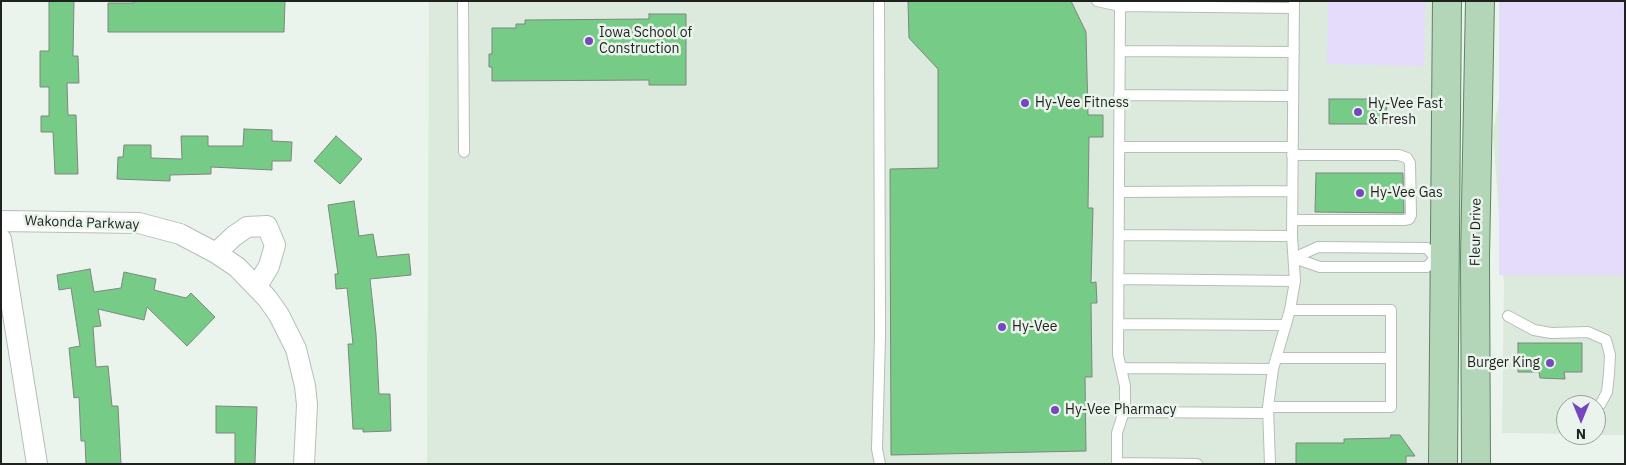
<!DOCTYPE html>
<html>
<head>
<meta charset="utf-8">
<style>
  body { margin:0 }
  #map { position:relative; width:1626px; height:465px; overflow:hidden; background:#ebf4ec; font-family:"IBM Plex Sans",sans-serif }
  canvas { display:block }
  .frame { position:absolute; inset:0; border:2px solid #1e211e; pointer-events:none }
  .north { position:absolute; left:1556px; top:395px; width:50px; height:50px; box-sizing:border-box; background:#ebf4ec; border:1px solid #99a09a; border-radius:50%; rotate:180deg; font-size:14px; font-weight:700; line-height:20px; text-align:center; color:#1e211e }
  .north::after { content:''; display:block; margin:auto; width:18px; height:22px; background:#7647bf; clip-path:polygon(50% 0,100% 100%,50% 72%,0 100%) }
</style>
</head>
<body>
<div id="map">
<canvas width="1626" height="465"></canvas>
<div class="frame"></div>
<div class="north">N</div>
</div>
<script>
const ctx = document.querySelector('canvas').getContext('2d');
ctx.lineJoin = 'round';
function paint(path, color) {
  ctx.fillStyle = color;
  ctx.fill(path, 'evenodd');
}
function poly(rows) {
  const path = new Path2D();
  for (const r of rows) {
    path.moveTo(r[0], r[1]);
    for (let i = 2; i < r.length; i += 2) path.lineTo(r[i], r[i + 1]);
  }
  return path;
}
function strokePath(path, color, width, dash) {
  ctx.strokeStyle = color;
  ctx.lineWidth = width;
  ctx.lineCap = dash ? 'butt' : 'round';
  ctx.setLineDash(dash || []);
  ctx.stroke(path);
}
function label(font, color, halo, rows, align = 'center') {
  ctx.font = font + ' "IBM Plex Sans",sans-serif';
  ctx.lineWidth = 5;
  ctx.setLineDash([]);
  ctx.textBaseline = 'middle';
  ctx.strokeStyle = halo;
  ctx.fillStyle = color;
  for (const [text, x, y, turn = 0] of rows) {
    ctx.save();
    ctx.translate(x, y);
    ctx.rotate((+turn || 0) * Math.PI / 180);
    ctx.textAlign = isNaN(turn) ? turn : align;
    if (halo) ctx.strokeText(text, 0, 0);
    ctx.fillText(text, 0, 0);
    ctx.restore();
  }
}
const built = poly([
  [429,1,1447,1,1443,464,427,464],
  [1625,1,1625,435,1596,435,1596,405,1566,405,1566,434,1502,433,1504,285,1493,133,1502,81]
]);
const green = poly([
  [1328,1,1425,1,1424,66,1327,64],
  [1499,1,1625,1,1625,275,1499,275]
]);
const building = poly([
  [49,1,74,1,73,56,78,56,79,83,67,83,68,115,76,115,78,174,55,174,53,132,41,132,41,116,49,116,49,87,40,87,40,51,49,51,49,1],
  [134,1,285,1,284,32,108,32,108,3,134,3,134,1],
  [908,1,1071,1,1086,32,1088,115,1103,115,1103,137,1089,137,1088,208,1093,208,1091,283,1096,282,1097,303,1091,303,1092,377,1085,377,1086,451,891,455,890,169,938,168,938,69,909,38,908,1],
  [649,14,686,14,686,85,649,85,649,80,492,81,492,67,489,67,489,54,492,54,492,28,516,28,516,24,525,24,525,20,649,19,649,14],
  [1329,99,1387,99,1386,124,1329,124,1329,99],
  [244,129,272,130,272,141,292,142,291,161,272,161,272,170,211,167,211,174,170,175,170,181,117,179,118,157,123,157,124,145,151,145,151,158,182,159,181,136,208,136,208,146,243,146,244,129],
  [336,136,362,159,340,184,314,161,336,136],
  [1316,173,1403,173,1404,213,1315,212,1316,173],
  [354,201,359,236,373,234,377,257,409,254,411,275,370,279,376,334,379,394,390,394,391,431,363,432,363,429,353,429,348,344,353,344,347,288,336,289,335,274,338,274,328,205,354,201],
  [90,269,94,292,121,288,124,272,156,279,154,290,186,298,191,293,215,317,187,346,147,307,144,320,98,309,101,326,93,327,96,367,108,366,112,406,118,406,121,464,86,464,85,441,81,441,79,397,74,398,69,348,80,346,71,288,59,290,57,275,90,269],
  [1518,343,1582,343,1582,372,1564,372,1565,379,1540,378,1539,372,1518,372,1518,343],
  [216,406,257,407,255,464,235,464,235,433,216,433,216,406],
  [1391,435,1400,435,1415,456,1406,456,1406,464,1296,464,1296,443,1344,443,1344,439,1390,438,1391,435]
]);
const lane = poly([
  [463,1,464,152],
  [879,1,880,335,877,449,880,464],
  [1097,1,1120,6,1118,355,1125,386,1125,408,1117,433,1117,464],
  [1120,1,1120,6,1294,8],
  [1120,51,1294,52],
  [1119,95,1293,96],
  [1119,147,1292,147],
  [1292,155,1399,155,1407,158,1410,163,1411,215,1409,219,1404,220,1292,220],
  [1119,192,1292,191],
  [1119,235,1292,236],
  [1318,247,1427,248,1435,258,1427,267,1320,267,1294,258,1318,247],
  [1119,279,1295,281],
  [1508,316,1534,330,1551,333,1588,332,1606,340,1610,355,1609,374,1607,392,1600,405],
  [1118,324,1286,325],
  [1276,358,1391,358],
  [1121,368,1273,369],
  [1268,407,1391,407,1391,310,1290,310],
  [1124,412,1268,413],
  [1117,463,1197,464],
  [1270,464,1268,407,1273,369,1290,310,1295,281,1292,236,1294,1]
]);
const street = poly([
  [1,221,139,223,180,234,216,253,237,267,267,298,279,315,296,349,305,386,307,405,304,464],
  [1,239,37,464],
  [216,253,234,236,247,227,267,226,275,245,269,266,257,286]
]);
const primary = poly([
  [1443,464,1447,1],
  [1476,464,1475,257,1480,1]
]);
const markers = [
  [589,41,5,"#7647bf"],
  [1025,103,5,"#7647bf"],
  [1358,112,5,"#7647bf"],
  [1360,193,5,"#7647bf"],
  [1002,327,5,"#7647bf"],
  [1550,363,5,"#7647bf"],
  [1055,410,5,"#7647bf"]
];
const poiNames = [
  ["Iowa School of",599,33],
  ["Construction",599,49],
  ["Hy-Vee Fitness",1035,103],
  ["Hy-Vee Fast",1368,104],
  ["& Fresh",1368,120],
  ["Hy-Vee Gas",1370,193],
  ["Hy-Vee",1012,327],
  ["Burger King",1540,363,"right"],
  ["Hy-Vee Pharmacy",1065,410]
];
const streetNames = [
  ["Wakonda Parkway",82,223,2],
  ["Fleur Drive",1476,232,-89]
];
paint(built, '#dbeadd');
paint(green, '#e4dcfa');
paint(building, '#76cb86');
strokePath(building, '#7e867f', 1);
strokePath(lane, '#b6beb7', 12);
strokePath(street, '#b6beb7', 22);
strokePath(primary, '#5e8464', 30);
strokePath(lane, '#fff', 10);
strokePath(street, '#fff', 20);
strokePath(primary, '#b3d6b9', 28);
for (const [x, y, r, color] of markers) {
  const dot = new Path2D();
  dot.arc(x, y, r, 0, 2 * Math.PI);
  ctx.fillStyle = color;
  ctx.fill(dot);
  strokePath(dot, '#ebf4ec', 2);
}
label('14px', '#1e211e', '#ebf4ec', poiNames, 'left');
label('14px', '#1e211e', '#ebf4ec', streetNames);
</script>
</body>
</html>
